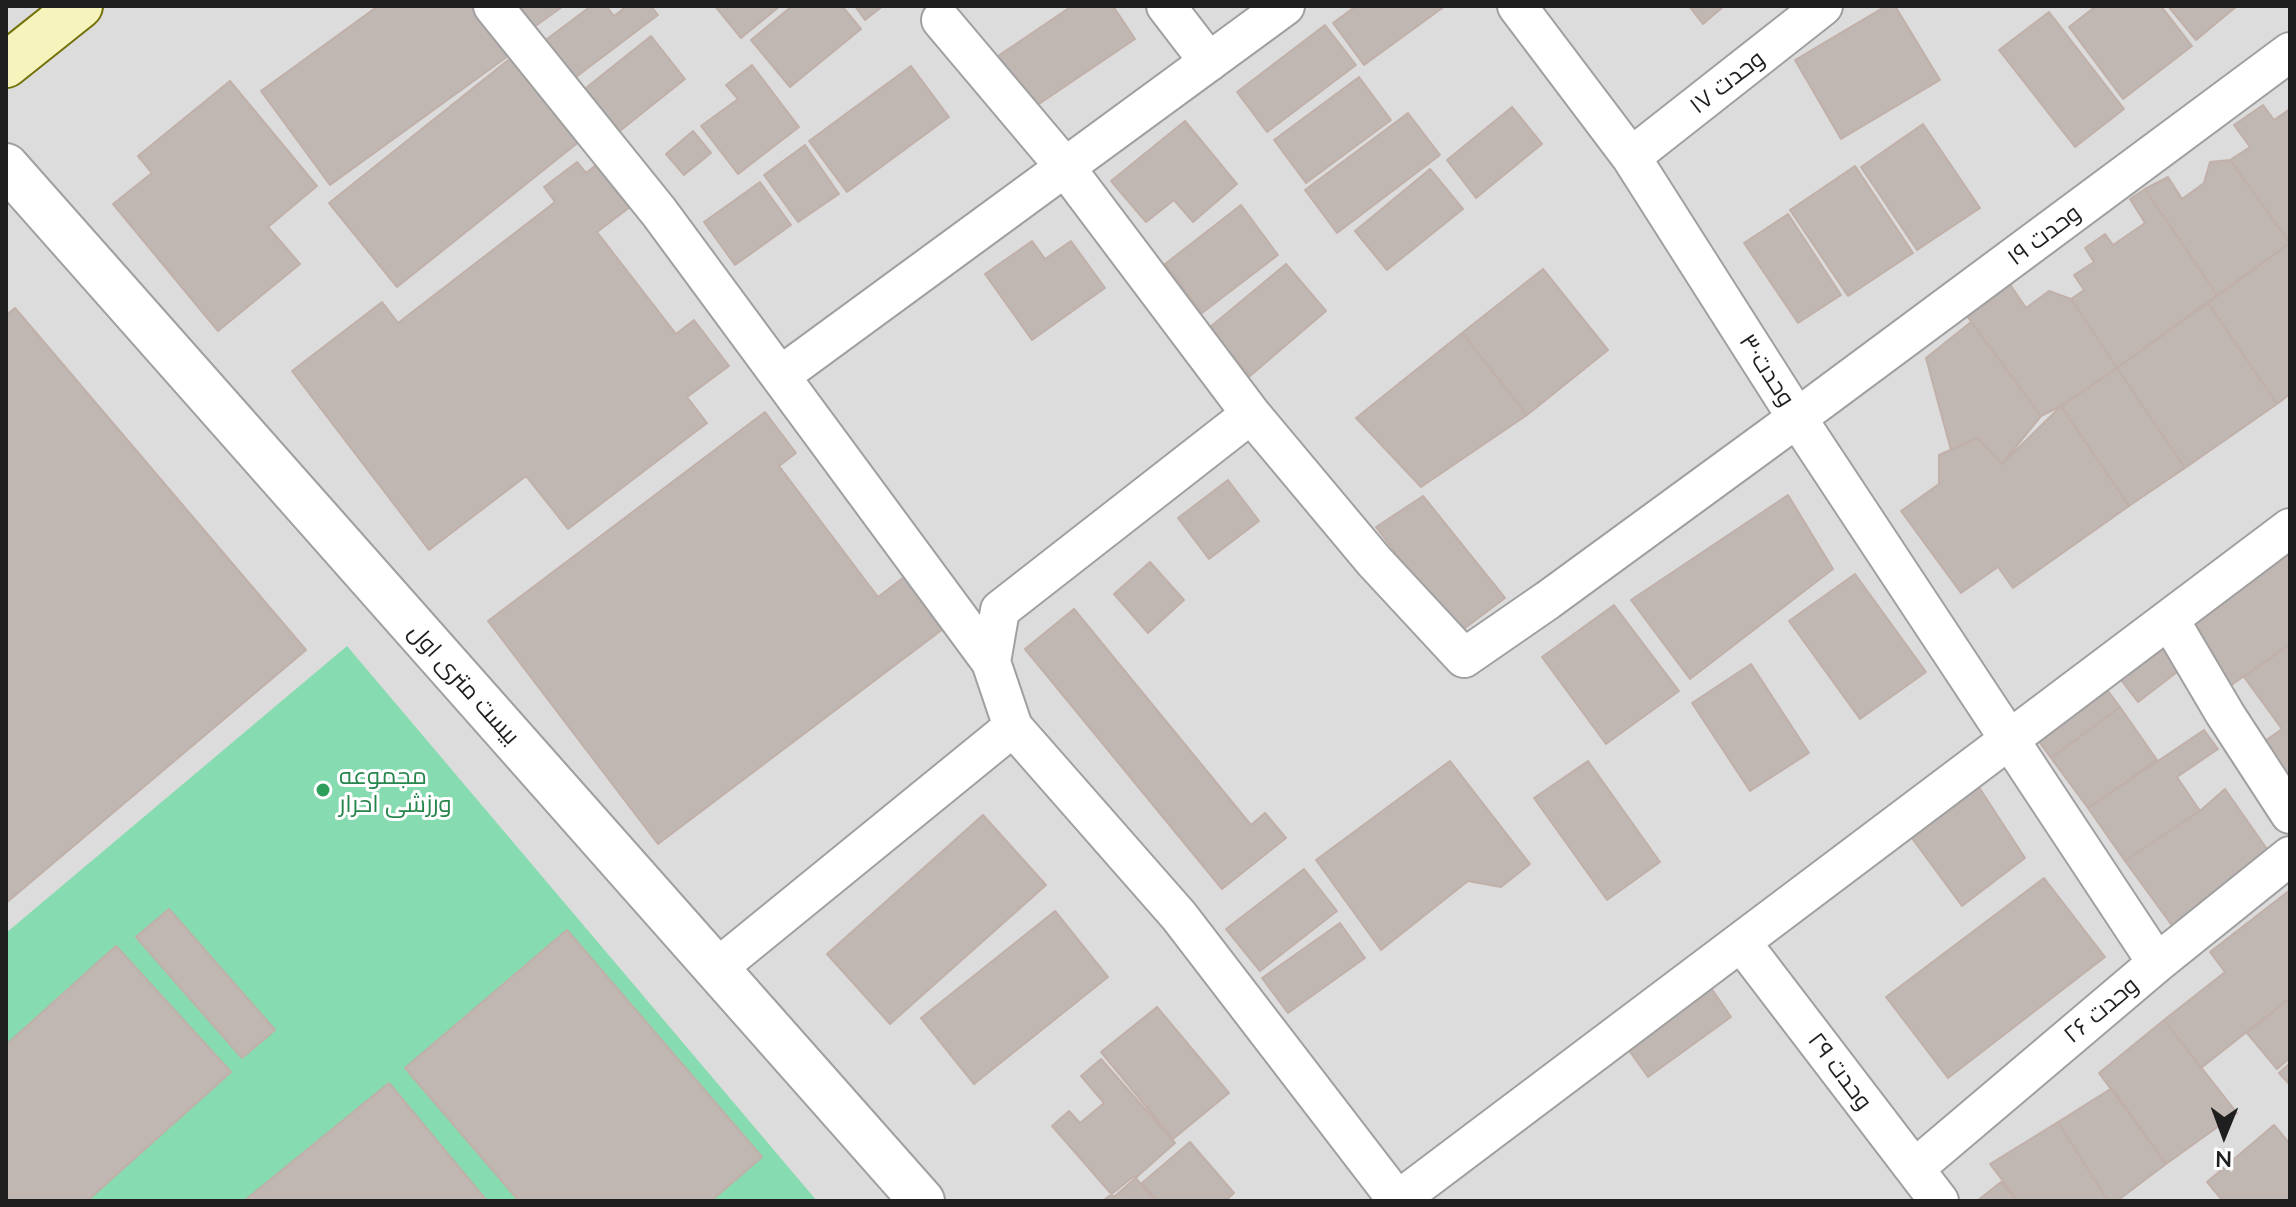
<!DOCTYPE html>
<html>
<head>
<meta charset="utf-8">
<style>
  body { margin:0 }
  #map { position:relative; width:2296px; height:1207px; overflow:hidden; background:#f0ebe6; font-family:Lato,sans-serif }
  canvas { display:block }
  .frame { position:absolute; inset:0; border:8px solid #1f1f1f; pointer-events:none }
  .north { position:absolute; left:2184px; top:1095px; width:80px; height:80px; -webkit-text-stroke:6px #fff; paint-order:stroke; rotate:181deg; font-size:22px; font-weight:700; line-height:32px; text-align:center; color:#1f1f1f }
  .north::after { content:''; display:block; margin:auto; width:28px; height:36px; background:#1f1f1f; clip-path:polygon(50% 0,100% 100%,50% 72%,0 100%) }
</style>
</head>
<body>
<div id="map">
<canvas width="2296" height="1207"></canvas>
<div class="frame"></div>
<div class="north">N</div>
</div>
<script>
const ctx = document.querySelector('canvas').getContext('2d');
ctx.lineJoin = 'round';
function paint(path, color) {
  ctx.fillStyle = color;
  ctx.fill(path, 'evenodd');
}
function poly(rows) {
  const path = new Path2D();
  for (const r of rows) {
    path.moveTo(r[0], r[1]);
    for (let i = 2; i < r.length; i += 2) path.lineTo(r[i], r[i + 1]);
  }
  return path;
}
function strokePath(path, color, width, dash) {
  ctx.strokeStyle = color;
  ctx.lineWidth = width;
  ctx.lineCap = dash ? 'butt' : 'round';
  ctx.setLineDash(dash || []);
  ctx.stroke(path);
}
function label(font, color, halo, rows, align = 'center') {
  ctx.font = font + ' Lato,Cairo,sans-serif';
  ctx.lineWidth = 6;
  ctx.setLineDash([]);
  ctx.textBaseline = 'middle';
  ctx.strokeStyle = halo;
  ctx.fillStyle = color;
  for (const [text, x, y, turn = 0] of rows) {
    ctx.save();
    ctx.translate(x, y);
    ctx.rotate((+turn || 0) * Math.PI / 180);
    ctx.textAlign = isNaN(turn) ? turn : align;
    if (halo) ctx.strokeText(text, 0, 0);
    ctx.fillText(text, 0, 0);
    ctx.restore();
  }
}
const residential = poly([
  [6,6,2290,6,2290,1201,6,1201]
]);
const pitch = poly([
  [347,646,817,1201,6,1201,6,933]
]);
const building = poly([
  [378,6,482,6,515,51,330,185,261,91,378,6],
  [498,6,562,6,562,7,520,37,498,6],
  [591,6,606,6,614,16,627,6,651,6,658,15,568,83,539,45,591,6],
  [715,6,780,6,741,38,715,6],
  [792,6,842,6,861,29,790,87,751,40,792,6],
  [855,6,883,6,865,20,855,6],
  [1072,6,1113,6,1135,39,1033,108,998,56,1072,6],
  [1356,6,1445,6,1364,65,1333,23,1356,6],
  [1689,6,1724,6,1703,24,1689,6],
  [1886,6,1895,6,1940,80,1841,139,1795,60,1886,6],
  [2096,6,2161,6,2192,46,2123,99,2069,27,2096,6],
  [2168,6,2237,6,2196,40,2168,6],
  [2049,12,2124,109,2075,147,1999,50,2049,12],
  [1325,25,1356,65,1267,132,1237,92,1325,25],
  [651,36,685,79,606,142,572,99,651,36],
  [512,57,580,141,397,287,329,203,512,57],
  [752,65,799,127,738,174,701,126,738,99,726,85,752,65],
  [911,66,949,117,847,192,809,141,911,66],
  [1359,77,1391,120,1306,183,1274,140,1359,77],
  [230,81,317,186,268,227,300,264,218,331,113,204,152,173,138,156,230,81],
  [2263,105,2274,120,2290,109,2290,243,2230,160,2250,147,2234,125,2263,105],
  [1512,107,1542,144,1476,198,1447,160,1512,107],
  [1408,113,1440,155,1337,233,1305,190,1408,113],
  [1185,121,1237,184,1193,222,1174,200,1146,222,1111,181,1185,121],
  [1923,124,1980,208,1917,250,1861,167,1923,124],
  [693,131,711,153,684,175,666,154,693,131],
  [805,145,839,194,798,222,764,175,805,145],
  [2230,160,2290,243,2217,295,2145,189,2168,177,2182,199,2204,183,2210,162,2230,160],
  [601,161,634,204,597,232,676,334,694,320,729,366,687,397,707,423,568,529,526,476,429,550,292,371,382,302,398,323,555,202,544,187,577,162,586,173,601,161],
  [1855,166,1913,253,1848,296,1790,210,1855,166],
  [1430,169,1463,209,1387,270,1355,231,1430,169],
  [760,182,791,225,735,265,704,222,760,182],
  [2145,189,2217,295,2117,368,2071,299,2084,290,2074,275,2094,262,2085,248,2105,234,2113,245,2145,223,2130,199,2145,189],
  [1241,205,1278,255,1202,313,1165,264,1241,205],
  [1788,214,1841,295,1798,323,1744,243,1788,214],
  [1032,241,1045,259,1071,241,1105,288,1032,340,985,274,1032,241],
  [2290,243,2290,394,2277,404,2208,303,2290,243],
  [1286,264,1326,311,1250,376,1209,328,1286,264],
  [1543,269,1608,350,1527,415,1462,333,1543,269],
  [2009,283,2026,308,2049,291,2071,299,2117,368,2061,406,2041,416,1967,316,2009,283],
  [2208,303,2277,404,2185,468,2117,368,2208,303],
  [15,308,306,650,6,903,6,315,15,308],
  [1971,322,2041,416,2002,464,1978,438,1951,450,1926,358,1971,322],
  [1462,333,1527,415,1421,487,1356,418,1462,333],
  [2117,368,2185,468,2129,506,2061,406,2117,368],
  [2061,406,2129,506,2013,588,1998,567,1961,593,1901,511,1939,484,1939,455,1978,438,2002,464,2061,406],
  [765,412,796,453,779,466,878,597,908,574,947,626,658,844,488,621,765,412],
  [1228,480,1259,521,1209,559,1178,518,1228,480],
  [1788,495,1833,569,1690,679,1631,600,1788,495],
  [1423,496,1505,598,1457,634,1376,527,1423,496],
  [2290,516,2290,644,2230,686,2169,600,2290,516],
  [1150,562,1184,600,1148,633,1114,594,1150,562],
  [1855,574,1926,672,1860,719,1789,621,1855,574],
  [1614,605,1679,691,1606,744,1542,657,1614,605],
  [1074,609,1251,825,1265,813,1286,838,1222,889,1025,649,1074,609],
  [2154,626,2185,666,2138,702,2107,662,2154,626],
  [2290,644,2290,776,2265,741,2282,729,2244,677,2290,644],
  [2084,659,2120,707,2051,758,2016,710,2084,659],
  [1751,664,1809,753,1750,791,1692,703,1751,664],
  [2120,707,2157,760,2088,808,2051,758,2120,707],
  [2204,730,2218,749,2177,777,2200,811,2125,861,2088,808,2204,730],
  [1450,761,1530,864,1501,887,1468,881,1381,950,1316,860,1450,761],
  [1588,761,1660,862,1607,900,1534,798,1588,761],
  [1971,775,2025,858,1962,906,1900,822,1971,775],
  [2225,789,2276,862,2176,931,2125,861,2200,811,2225,789],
  [983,815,1046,885,890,1024,827,954,983,815],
  [1304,869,1337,911,1260,971,1226,929,1304,869],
  [2044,878,2105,957,1948,1078,1886,997,2044,878],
  [2290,890,2290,998,2201,1068,2164,1020,2225,972,2210,952,2290,890],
  [169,909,275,1030,242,1058,136,937,169,909],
  [1055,911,1108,977,974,1084,921,1018,1055,911],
  [1340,923,1365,958,1288,1013,1262,978,1340,923],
  [567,930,762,1157,711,1201,519,1201,405,1068,567,930],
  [116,946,231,1072,87,1201,6,1201,6,1045,116,946],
  [1707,982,1731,1017,1648,1077,1623,1042,1707,982],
  [2290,998,2290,1058,2277,1069,2247,1033,2290,998],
  [1157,1007,1229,1093,1173,1139,1101,1052,1157,1007],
  [2164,1020,2237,1113,2166,1164,2099,1073,2164,1020],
  [1101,1059,1175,1143,1114,1197,1052,1126,1069,1111,1080,1123,1104,1103,1081,1076,1101,1059],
  [2290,1063,2290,1085,2279,1073,2290,1063],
  [389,1083,487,1201,244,1201,389,1083],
  [2112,1088,2166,1164,2117,1201,2108,1201,2058,1122,2112,1088],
  [2058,1122,2108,1201,2018,1201,1990,1164,2058,1122],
  [2274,1125,2290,1144,2290,1201,2223,1201,2207,1182,2274,1125],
  [1190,1142,1234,1193,1225,1201,1158,1201,1142,1183,1190,1142],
  [1134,1176,1155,1201,1103,1201,1134,1176],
  [2001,1182,2017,1201,1977,1201,2001,1182]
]);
const minor = poly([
  [493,6,659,212,991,662],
  [1166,6,1209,62],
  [1517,6,1631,157,1797,418,2157,963],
  [941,20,1065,167,1251,414],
  [1631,157,1823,6],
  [780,376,1285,6],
  [2169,619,2225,714,2290,814],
  [1741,942,1939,1201],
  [716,969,1013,727],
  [1915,1168,2157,963,2290,856],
  [1397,1201,2290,528],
  [1398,1201,1179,916,1013,727,991,662,1000,610,1251,414,1374,561,1464,658,1548,600,1797,418,2290,52]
]);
const tertiary = poly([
  [6,166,922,1201]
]);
const secondary = poly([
  [6,65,80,6]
]);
const markers = [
  [323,790,8,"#2e9e5b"]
];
const streetNames = [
  ["وحدت ۱۷",1727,82,-38],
  ["وحدت ۱۹",2044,235,-37],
  ["وحدت۳۰",1767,370,57],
  ["بیست متری اول",464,684,48],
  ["وحدت ۲۶",2101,1010,-40],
  ["وحدت ۲۹",1840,1071,53]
];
const leisureNames = [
  ["مجموعه",339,776],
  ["ورزشی احرار",339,804]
];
paint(residential, '#dddcdc');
paint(pitch, '#87dbb0');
paint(building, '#c0b6b2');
strokePath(building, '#c1b0a9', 2);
strokePath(minor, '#a0a0a0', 42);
strokePath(tertiary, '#a0a0a0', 48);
strokePath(secondary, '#737109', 48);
strokePath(minor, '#fff', 38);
strokePath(tertiary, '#fff', 44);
strokePath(secondary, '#f7f3bc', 44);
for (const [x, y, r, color] of markers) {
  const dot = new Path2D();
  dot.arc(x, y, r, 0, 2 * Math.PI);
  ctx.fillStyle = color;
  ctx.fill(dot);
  strokePath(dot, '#fff', 3);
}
label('24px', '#1f1f1f', '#fff', streetNames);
label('24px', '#27864d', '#fff', leisureNames, 'left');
</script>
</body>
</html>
